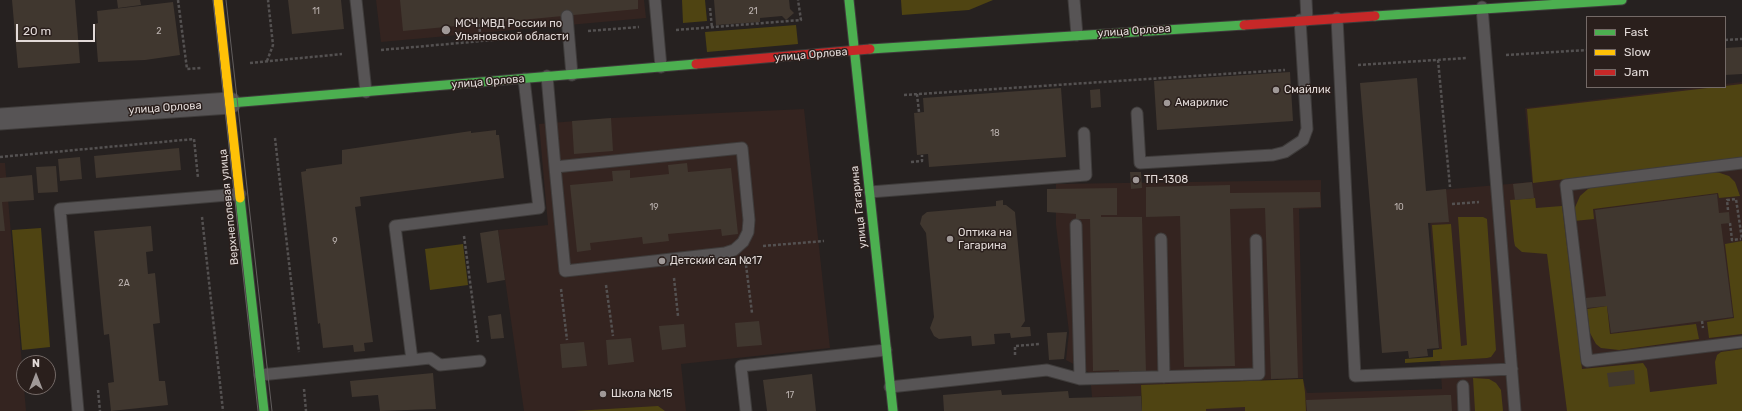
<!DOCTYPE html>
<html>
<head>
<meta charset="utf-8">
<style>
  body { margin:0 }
  #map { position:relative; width:1742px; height:411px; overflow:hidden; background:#262120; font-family:Rubik,sans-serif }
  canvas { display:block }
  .legend { position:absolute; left:1586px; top:16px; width:140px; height:72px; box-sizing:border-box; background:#2a1f1c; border:1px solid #746a67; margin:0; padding:5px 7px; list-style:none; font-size:12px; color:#e2dad8 }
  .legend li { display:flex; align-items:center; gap:8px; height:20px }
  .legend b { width:20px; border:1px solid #746a67 }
  .north { position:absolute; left:16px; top:355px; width:40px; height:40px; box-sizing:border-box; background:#2a1f1c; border:1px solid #746a67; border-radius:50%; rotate:0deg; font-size:11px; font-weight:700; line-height:16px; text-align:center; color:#e2dad8 }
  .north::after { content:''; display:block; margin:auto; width:14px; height:18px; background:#a09998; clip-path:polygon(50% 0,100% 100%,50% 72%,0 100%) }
  .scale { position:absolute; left:16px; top:24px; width:79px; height:18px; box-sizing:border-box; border:2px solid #e2dad8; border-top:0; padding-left:5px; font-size:12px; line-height:14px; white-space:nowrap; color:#e2dad8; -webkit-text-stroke:3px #2a1f1c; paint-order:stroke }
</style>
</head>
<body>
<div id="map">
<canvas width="1742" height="411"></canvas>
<ul class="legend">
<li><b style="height:5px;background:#4caf50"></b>Fast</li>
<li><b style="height:5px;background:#ffc107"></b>Slow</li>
<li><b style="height:5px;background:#c62828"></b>Jam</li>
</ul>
<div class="north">N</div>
<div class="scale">20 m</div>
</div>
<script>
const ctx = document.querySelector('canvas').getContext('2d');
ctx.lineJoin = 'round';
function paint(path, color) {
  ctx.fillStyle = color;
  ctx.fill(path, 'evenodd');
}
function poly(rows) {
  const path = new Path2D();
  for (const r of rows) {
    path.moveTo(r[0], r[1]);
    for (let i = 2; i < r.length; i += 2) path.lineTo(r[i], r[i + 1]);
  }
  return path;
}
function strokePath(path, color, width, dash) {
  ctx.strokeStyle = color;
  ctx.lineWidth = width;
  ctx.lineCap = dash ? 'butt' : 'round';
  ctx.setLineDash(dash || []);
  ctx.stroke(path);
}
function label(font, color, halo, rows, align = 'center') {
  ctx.font = font + ' Rubik,sans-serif';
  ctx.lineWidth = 3;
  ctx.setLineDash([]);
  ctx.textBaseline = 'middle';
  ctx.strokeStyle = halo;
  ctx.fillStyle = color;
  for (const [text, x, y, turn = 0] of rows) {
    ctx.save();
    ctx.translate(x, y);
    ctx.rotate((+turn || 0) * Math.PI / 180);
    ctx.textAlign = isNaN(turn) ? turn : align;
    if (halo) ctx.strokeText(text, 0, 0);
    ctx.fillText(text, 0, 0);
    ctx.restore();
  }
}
const built = poly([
  [376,0,644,0,646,18,381,42],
  [1742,82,1742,411,1143,411,1141,384,1141,396,1092,397,1090,373,1066,360,1069,332,1056,225,1056,184,1321,180,1321,208,1299,209,1303,378,1192,383,1303,379,1307,393,1442,389,1428,191,1532,182,1525,108,1701,87,1725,87,1725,84],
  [804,109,830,348,681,364,686,411,524,411,498,230,548,225,539,124,612,118],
  [0,163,5,163,26,411,0,411]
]);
const green = poly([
  [682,0,705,0,707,21,683,23],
  [901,0,993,0,969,10,902,15],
  [796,25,798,44,707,52,705,32],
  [1742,84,1742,157,1533,183,1527,109],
  [1711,172,1720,173,1729,176,1735,182,1740,196,1719,198,1718,193,1593,209,1594,219,1574,221,1573,212,1580,196,1588,189,1597,185],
  [1535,198,1536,208,1562,206,1582,369,1643,363,1647,369,1650,392,1717,384,1715,362,1717,355,1721,352,1742,349,1742,411,1567,411,1547,254,1522,252,1515,246,1514,241,1510,200],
  [1458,217,1483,217,1487,219,1496,350,1491,357,1487,358,1405,363,1405,359,1433,357,1433,350,1442,349,1432,225,1451,224,1461,346,1467,345],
  [41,228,50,347,22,350,12,230],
  [1742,241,1742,334,1709,338,1707,322,1734,318,1725,244],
  [463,244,468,285,430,290,425,249],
  [1607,306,1610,334,1696,324,1699,339,1619,350,1601,348,1596,344,1590,333,1587,309],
  [1473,378,1489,379,1496,383,1501,390,1503,411,1475,411],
  [1303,379,1305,392,1306,411,1245,411,1245,407,1206,409,1206,411,1142,411,1141,385],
  [658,406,665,411,574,411]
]);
const building = poly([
  [12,0,75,0,80,63,18,68],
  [117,0,140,0,141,5,118,8],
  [288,0,341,0,344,29,292,34],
  [400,0,638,0,638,9,403,31],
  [714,0,789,0,790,9,794,13,786,20,782,16,760,18,760,22,716,25],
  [173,2,180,55,145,60,98,62,95,24,98,23,97,11],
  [1742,47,1742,74,1725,75,1725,48],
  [1290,72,1293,121,1157,130,1154,81],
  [1417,78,1426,191,1446,189,1449,222,1428,223,1439,348,1427,349,1428,356,1409,358,1408,351,1382,353,1360,83],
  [1061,88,1066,157,929,167,928,154,917,155,914,113,924,112,923,98],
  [1100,89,1101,107,1091,108,1090,90],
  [611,118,613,151,574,154,572,121],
  [496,130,496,135,499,135,504,178,360,197,361,206,355,207,373,342,364,343,365,351,354,352,353,345,323,348,320,323,318,324,301,172,306,171,306,169,342,164,342,150,471,131,471,133],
  [179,148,181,170,96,178,94,156],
  [80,157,82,179,60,181,58,159],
  [687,163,688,172,731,168,738,234,722,236,721,229,668,234,669,241,643,244,642,237,590,243,591,250,577,252,570,185,613,181,612,171,630,170,630,178,669,174,668,165],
  [56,166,58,192,38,193,36,167],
  [1130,172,1141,172,1142,188,1131,189],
  [32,175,34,200,2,202,5,231,0,231,0,178],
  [1532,182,1534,198,1515,200,1513,184],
  [1230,185,1230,193,1320,192,1321,207,1293,208,1298,378,1271,379,1265,208,1230,209,1235,366,1184,367,1180,216,1146,217,1146,187],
  [1117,188,1117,215,1101,215,1101,217,1142,217,1146,373,1119,373,1119,370,1093,371,1090,219,1076,219,1076,214,1047,212,1047,189],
  [1717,194,1719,213,1729,212,1730,223,1721,224,1733,317,1611,333,1607,306,1587,308,1585,298,1606,296,1595,210],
  [1003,200,1003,205,1006,205,1015,212,1025,321,1021,327,1030,327,1031,336,1011,338,1010,333,994,334,995,344,972,346,971,336,939,339,934,336,930,328,934,317,926,233,920,224,922,216,927,212,996,206,996,201],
  [151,226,153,251,146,252,148,274,155,273,160,323,153,324,159,381,165,381,168,405,111,411,108,383,114,382,109,334,104,335,94,231],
  [498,230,505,280,487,283,480,233],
  [501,314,504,338,491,339,488,316],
  [759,321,762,345,737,347,735,323],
  [684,324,686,347,662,350,659,326],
  [1067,332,1064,359,1049,360,1047,333],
  [631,338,634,362,608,365,606,340],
  [584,342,587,366,562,368,560,344],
  [1634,370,1635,384,1609,387,1607,373],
  [433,373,436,409,380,411,378,395,352,397,350,381],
  [812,374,816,411,767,411,763,380],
  [1001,390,1002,395,1068,391,1069,398,1141,396,1142,411,944,411,943,395],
  [1445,395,1451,395,1452,411,1307,411,1306,400]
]);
const path = poly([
  [178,0,187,69,201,68],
  [710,8,712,28],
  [479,24,481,41],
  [676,30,801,20,798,0],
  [588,31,639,27],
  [1725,40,1742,39],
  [381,50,549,35],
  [1506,55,1587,50],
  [1438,60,1450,187],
  [267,61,273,45,268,0],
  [250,63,342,54],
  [1358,65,1467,58],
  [917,94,919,112],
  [904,95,1285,70],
  [275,138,299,352],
  [0,157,194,139,198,178],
  [911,162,922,161,922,155],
  [1452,204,1479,202],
  [1728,210,1727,200,1736,199,1742,239],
  [202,217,223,411],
  [1730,223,1732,240,1741,239],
  [464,236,478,342],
  [763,246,824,241],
  [746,265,752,313],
  [674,278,678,316],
  [606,285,613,336],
  [561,289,567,340],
  [1702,321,1703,328],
  [1015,355,1015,346,1040,344],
  [304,389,306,411],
  [98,390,100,411]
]);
const lane = poly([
  [356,0,366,92],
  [655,0,661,67],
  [1074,0,1077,35],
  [1306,0,1307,20],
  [1482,7,1515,411],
  [567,16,572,75],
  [1337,18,1355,376,1512,369],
  [547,76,555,167,742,148,749,220,748,232,743,242,734,250,725,253,565,271,555,167],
  [1137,113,1140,163,1273,155,1285,152,1303,140,1307,129,1300,20],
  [1742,163,1566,185,1587,361,1742,342],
  [870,192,1086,175,1084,133],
  [1076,225,1080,379],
  [1161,239,1164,377],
  [412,360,430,358,440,365,480,361],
  [260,375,412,360,395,226,539,208,524,79],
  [1463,386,1464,411],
  [890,387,1047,370,1080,379,1259,374,1256,240],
  [78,411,60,209,240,194],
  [746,411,741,366,886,350]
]);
const street = poly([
  [0,119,230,103]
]);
const fast = poly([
  [849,0,893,411],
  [1375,16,1622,0],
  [870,49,1244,25],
  [230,103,696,64],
  [240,198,264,411]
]);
const slow = poly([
  [218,0,240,198]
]);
const jam = poly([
  [1244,25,1375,16],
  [696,64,870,49]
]);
const tram = poly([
  [213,0,258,411],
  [226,0,272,411]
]);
const markers = [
  [446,30,5,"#a09998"],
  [1276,90,4,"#a09998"],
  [1167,103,4,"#a09998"],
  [1136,180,4,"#a09998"],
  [950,239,4,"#a09998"],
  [662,261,4,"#a09998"],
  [603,394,4,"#a09998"]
];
const numberNames = [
  ["11",316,11],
  ["21",753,11],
  ["2",159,31],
  ["18",995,133],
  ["19",654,207],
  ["10",1399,207],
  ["9",335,241],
  ["2А",124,283],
  ["17",790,395]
];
const poiNames = [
  ["МСЧ МВД России по",455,24],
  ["Ульяновской области",455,37],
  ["Смайлик",1284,90],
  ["Амарилис",1175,103],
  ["ТП-1308",1144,180],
  ["Оптика на",958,233],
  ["Гагарина",958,246],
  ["Детский сад №17",670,261],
  ["Школа №15",611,394]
];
const streetNames = [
  ["улица Орлова",1134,31,-4],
  ["улица Орлова",811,55,-5],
  ["улица Орлова",488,82,-5],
  ["улица Орлова",165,108,-4],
  ["Верхнеполевая улица",229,207,-96],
  ["улица Гагарина",859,207,-96]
];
paint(built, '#342420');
paint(green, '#4f4412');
paint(building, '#40372f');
strokePath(lane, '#3f3c3b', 13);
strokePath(street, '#3f3c3b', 23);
strokePath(fast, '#3f3c3b', 11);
strokePath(slow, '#3f3c3b', 11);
strokePath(jam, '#3f3c3b', 11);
strokePath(path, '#545151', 2.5, [3, 2]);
strokePath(lane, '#575455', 11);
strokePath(street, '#575455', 21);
strokePath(fast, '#4caf50', 9);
strokePath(slow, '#ffc107', 9);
strokePath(jam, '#c62828', 9);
strokePath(tram, '#625e5e', 1);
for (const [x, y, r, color] of markers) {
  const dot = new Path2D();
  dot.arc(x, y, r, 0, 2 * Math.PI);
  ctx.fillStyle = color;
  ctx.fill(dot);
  strokePath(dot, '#2a1f1c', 1.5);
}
label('9px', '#bab1ae', null, numberNames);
label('11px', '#e2dad8', '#2a1f1c', poiNames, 'left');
label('11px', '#e2dad8', '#2a1f1c', streetNames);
</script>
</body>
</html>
